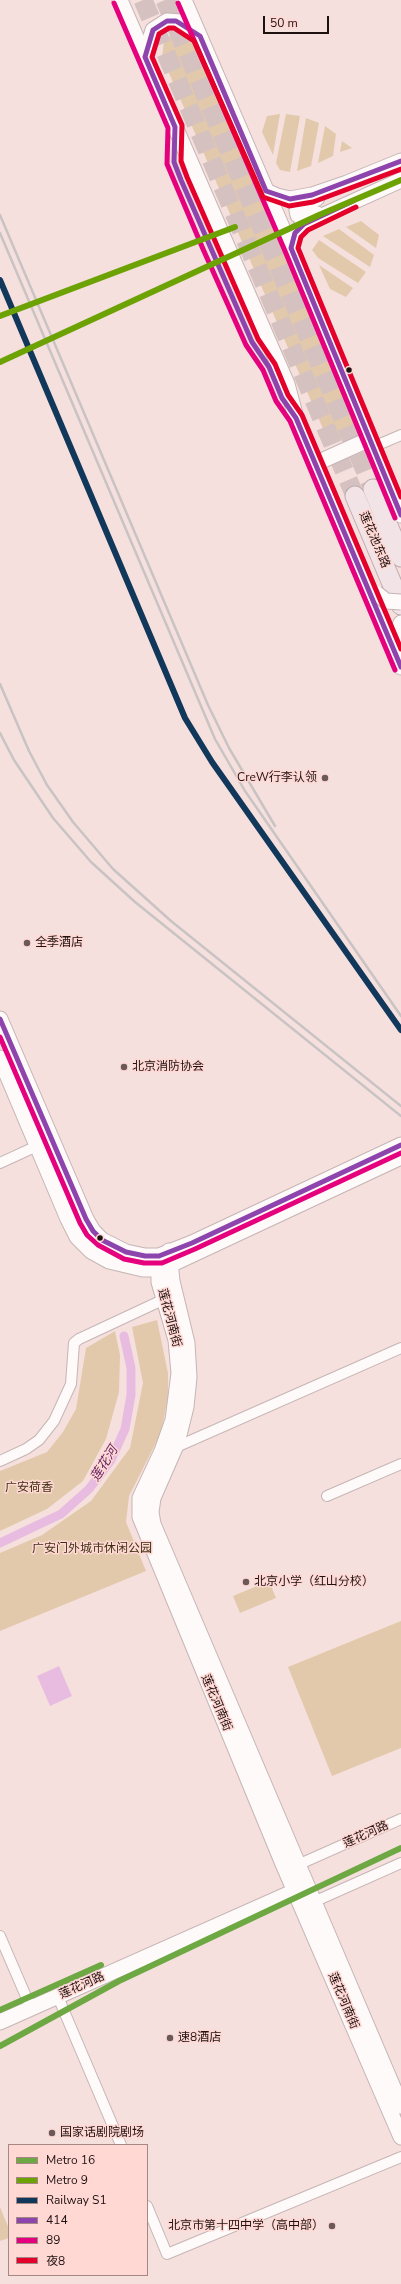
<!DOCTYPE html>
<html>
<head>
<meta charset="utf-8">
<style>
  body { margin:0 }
  #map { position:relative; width:401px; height:2284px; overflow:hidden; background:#f5e0de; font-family:"Nunito Sans","Noto Sans SC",sans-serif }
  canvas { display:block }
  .legend { position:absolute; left:8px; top:2144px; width:140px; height:132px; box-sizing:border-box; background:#ffd8d4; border:1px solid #a58886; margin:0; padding:5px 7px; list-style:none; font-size:12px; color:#1e1110 }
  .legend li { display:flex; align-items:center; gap:8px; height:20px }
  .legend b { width:20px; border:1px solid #a58886 }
  .scale { position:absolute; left:263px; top:16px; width:66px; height:18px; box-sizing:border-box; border:2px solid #1e1110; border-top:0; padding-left:5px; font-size:12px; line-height:14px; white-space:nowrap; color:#1e1110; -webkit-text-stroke:3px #ffd8d4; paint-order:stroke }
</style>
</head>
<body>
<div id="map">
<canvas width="401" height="2284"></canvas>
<ul class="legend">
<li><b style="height:5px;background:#6da843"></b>Metro 16</li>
<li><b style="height:5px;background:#6da204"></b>Metro 9</li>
<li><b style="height:5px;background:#11385b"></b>Railway S1</li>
<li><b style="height:5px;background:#8e44ad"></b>414</li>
<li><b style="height:5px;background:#e5007d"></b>89</li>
<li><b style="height:5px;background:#e4002b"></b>夜8</li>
</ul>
<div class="scale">50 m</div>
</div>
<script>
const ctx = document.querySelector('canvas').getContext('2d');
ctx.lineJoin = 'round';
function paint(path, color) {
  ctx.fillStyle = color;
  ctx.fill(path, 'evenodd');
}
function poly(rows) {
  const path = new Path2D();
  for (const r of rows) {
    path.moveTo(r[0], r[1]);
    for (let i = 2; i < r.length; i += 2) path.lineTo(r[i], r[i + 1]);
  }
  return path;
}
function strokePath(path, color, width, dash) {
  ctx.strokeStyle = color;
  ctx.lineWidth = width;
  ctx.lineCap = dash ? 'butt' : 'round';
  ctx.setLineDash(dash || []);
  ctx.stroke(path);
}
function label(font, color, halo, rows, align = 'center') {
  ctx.font = font + ' "Nunito Sans","Noto Sans SC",sans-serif';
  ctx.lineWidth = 3;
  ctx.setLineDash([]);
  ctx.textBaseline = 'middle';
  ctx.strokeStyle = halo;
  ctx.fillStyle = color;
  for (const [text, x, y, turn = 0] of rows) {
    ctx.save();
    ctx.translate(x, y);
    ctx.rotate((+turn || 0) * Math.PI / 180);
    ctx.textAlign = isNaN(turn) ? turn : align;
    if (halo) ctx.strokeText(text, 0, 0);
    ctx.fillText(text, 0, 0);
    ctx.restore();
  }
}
const green = poly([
  [178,34,187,37,194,43,357,417,356,427,345,438,337,440,329,437,324,431,162,57,164,41,170,36],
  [280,114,273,155,262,132,267,116],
  [286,114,300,116,290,172,280,170,276,163],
  [306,118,319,123,311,166,297,171],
  [325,126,336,134,333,156,318,163],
  [342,141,352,148,340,152],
  [361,221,379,235,376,248,346,227],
  [339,229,374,255,370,267,323,236],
  [319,240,366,272,358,283,318,258,312,250],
  [319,265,353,288,346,297,330,289],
  [157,1320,168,1373,168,1397,161,1433,129,1496,126,1522,146,1571,0,1631,0,1553,42,1535,91,1501,130,1448,143,1383,132,1327],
  [115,1331,120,1355,119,1392,106,1439,83,1481,47,1509,0,1531,0,1471,47,1452,63,1432,76,1409,86,1348],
  [269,1581,276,1598,240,1613,233,1596],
  [401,1621,401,1748,332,1776,288,1667],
  [0,2207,9,2229,9,2238,0,2241]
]);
const water = poly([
  [59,1666,72,1696,50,1706,37,1676]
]);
const canal = poly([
  [0,1543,61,1514,89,1489,111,1460,125,1429,131,1395,131,1368,124,1336]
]);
const highwayTunnel = poly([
  [143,0,355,496],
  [165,0,373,489]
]);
const street = poly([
  [373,447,401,435],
  [0,1163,37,1146],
  [174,1448,401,1348],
  [0,1461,26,1449,39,1440,54,1421,71,1384,74,1343,79,1339,169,1297],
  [327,1496,401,1464],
  [293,1867,401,1819],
  [309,1904,401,1863],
  [0,1936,31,2008],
  [58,1997,121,2145],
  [147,2206,167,2254,401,2157]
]);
const secondary = poly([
  [120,0,287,384,296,418,401,667],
  [184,0,291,248,401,515],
  [145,57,153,30,167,21,181,22,199,35],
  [266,191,277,196,290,199,312,195,347,183,401,161],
  [317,214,302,217,298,215,297,210,317,198],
  [291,248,295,233,304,224,401,180],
  [319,462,370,439],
  [395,639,401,623],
  [0,1019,86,1219,93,1231,102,1240,126,1252,145,1256,159,1256,192,1243,401,1145],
  [0,1058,68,1219,77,1237,91,1251,109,1261,143,1269,159,1269,170,1265,401,1157],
  [169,1251,172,1281,187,1343,189,1377,186,1407,177,1443,153,1498,151,1512,153,1524,401,2106],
  [159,1256,159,1282,176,1340,179,1373,173,1420,162,1451,140,1498,140,1517,283,1864,401,2137],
  [0,2022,295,1891]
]);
const highway = poly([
  [373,489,401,557],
  [355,496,401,605]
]);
const rail = poly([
  [0,215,208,705,229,748,275,826],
  [0,233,215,739,245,791,401,1016],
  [0,684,29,751,47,785,73,822,113,869,171,921,401,1106],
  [0,733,14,760,53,818,91,862,135,902,401,1116]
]);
const secondaryBridge = poly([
  [376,593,386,601,401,602]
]);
const bus1 = poly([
  [401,161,312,195,290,199,266,191,200,36,176,21,167,21,153,30,145,57,175,127,174,162,181,180,252,342,269,367,282,398,296,418,401,667],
  [353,201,304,224,295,233,291,248,401,515],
  [0,1019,86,1219,93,1231,102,1240,126,1252,145,1256,159,1256,192,1243,401,1145]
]);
const bus2 = poly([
  [114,3,168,128,167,164,203,249,246,345,263,370,276,401,290,421,395,670],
  [178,3,285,251,395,518],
  [0,1037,80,1223,87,1235,98,1245,124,1259,144,1263,162,1263,195,1249,401,1153]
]);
const bus3 = poly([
  [401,169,313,202,289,206,263,197,194,41,174,28,169,28,159,34,152,57,182,125,181,161,187,177,258,339,275,364,288,395,302,415,401,649],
  [356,207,308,230,301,237,298,248,401,497]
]);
const rail1 = poly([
  [0,280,185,718,212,762,401,1030]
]);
const metro1 = poly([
  [0,2010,101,1965],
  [0,2046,119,1981,401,1848]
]);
const metro2 = poly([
  [0,316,235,227],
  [0,362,319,215,401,180]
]);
const markers = [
  [349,370,3.5,"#1e1110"],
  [325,778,4,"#695958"],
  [27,943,4,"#695958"],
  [124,1067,4,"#695958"],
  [100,1238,3.5,"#1e1110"],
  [246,1582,4,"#695958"],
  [170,2038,4,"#695958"],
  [52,2133,4,"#695958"],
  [332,2226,4,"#695958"]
];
const streetNames = [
  ["莲花池东路",374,540,67],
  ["莲花河南街",169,1318,75],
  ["莲花河南街",216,1703,67],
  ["莲花河路",366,1835,-24],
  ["莲花河路",82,1986,-24],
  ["莲花河南街",343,2001,67]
];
const poiNames = [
  ["CreW行李认领",317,778,"right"],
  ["全季酒店",35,943],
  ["北京消防协会",132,1067],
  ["北京小学（红山分校）",254,1582],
  ["速8酒店",178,2038],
  ["国家话剧院剧场",60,2133],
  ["北京市第十四中学（高中部）",324,2226,"right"]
];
const parkNames = [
  ["广安荷香",29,1488],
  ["广安门外城市休闲公园",92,1549]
];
const waterNames = [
  ["莲花河",105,1464,-58]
];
paint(green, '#e3c9ab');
paint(water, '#e8bce0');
strokePath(canal, '#e8bce0', 9);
strokePath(highwayTunnel, '#d5c1bf', 19, [19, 10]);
strokePath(street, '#c5b5b4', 12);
strokePath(secondary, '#c5b5b4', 17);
strokePath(highway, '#c1abae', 21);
strokePath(street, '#fefafa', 10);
strokePath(secondary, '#fefafa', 15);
strokePath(highway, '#f1e3e6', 19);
strokePath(rail, '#c9c3c3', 2.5);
strokePath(secondaryBridge, '#c5b5b4', 17, []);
strokePath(secondaryBridge, '#fefafa', 15);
strokePath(bus1, '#8e44ad', 5);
strokePath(bus2, '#e5007d', 5);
strokePath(bus3, '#e4002b', 5);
strokePath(rail1, '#11385b', 6);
strokePath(metro1, '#6da843', 6);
strokePath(metro2, '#6da204', 6);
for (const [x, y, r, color] of markers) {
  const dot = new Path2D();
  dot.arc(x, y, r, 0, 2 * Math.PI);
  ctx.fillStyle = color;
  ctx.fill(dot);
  strokePath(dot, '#ffd8d4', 1.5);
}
label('12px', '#1e1110', '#ffd8d4', streetNames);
label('12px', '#1e1110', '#ffd8d4', poiNames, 'left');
label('12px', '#3f2f11', '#ffd8d4', parkNames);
label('italic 13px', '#632463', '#ffd8d4', waterNames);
</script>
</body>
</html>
